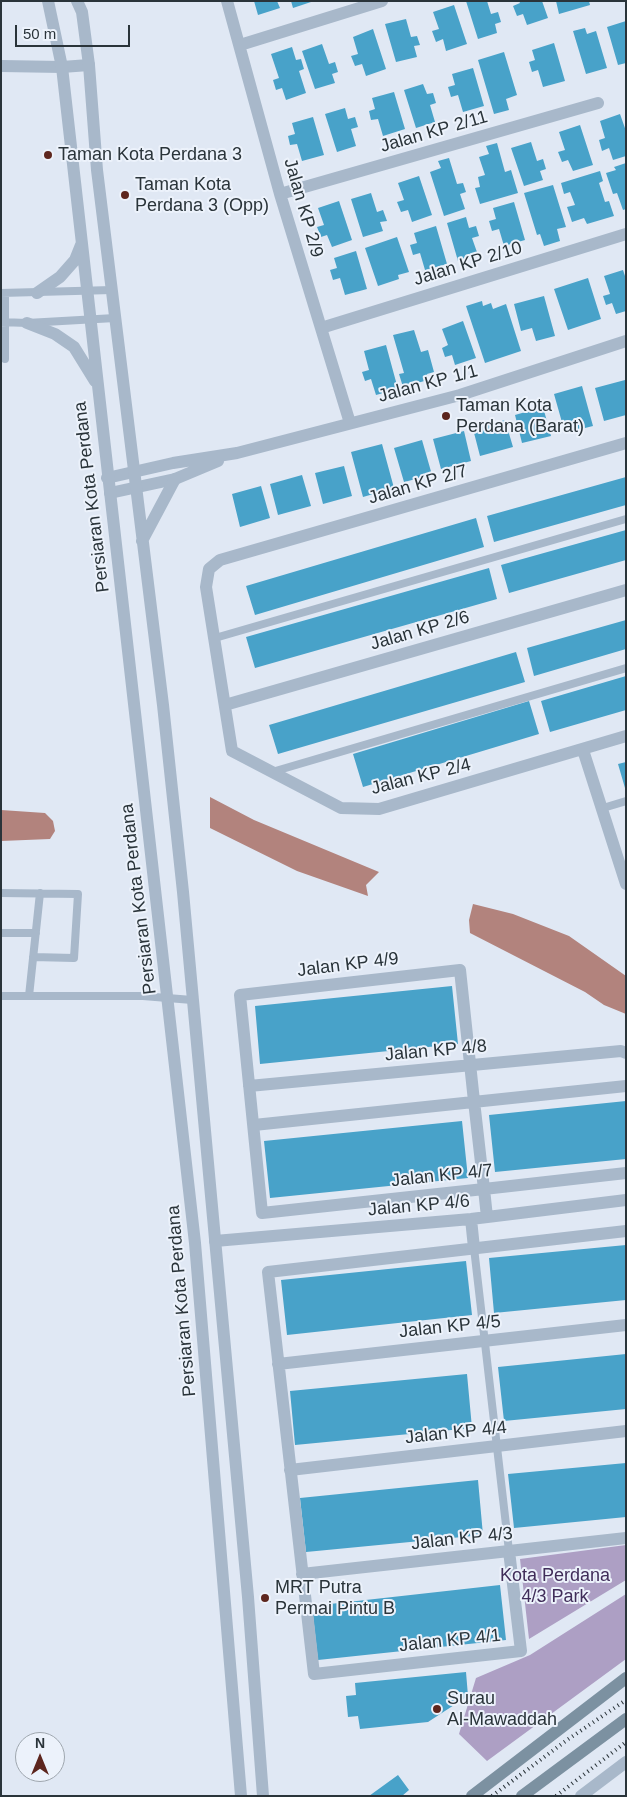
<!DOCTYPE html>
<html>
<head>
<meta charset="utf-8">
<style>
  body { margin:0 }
  #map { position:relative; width:627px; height:1797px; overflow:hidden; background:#e0e8f4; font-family:Helvetica,sans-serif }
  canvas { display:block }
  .frame { position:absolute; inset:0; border:2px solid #2a343a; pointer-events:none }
  .north { position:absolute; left:15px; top:1732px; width:50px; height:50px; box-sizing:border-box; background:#ecf2fb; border:1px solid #9ea6ae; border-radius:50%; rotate:0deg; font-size:14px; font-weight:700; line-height:20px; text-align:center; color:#2a343a }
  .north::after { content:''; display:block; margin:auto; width:18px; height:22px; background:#5d261e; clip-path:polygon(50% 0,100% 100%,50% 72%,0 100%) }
  .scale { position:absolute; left:15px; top:25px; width:115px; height:22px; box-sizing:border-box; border:2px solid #2a343a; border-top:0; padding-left:6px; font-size:15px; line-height:18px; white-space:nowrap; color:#2a343a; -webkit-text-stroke:4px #ecf2fb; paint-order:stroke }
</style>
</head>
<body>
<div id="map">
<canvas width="627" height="1797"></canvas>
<div class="frame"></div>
<div class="north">N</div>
<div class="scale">50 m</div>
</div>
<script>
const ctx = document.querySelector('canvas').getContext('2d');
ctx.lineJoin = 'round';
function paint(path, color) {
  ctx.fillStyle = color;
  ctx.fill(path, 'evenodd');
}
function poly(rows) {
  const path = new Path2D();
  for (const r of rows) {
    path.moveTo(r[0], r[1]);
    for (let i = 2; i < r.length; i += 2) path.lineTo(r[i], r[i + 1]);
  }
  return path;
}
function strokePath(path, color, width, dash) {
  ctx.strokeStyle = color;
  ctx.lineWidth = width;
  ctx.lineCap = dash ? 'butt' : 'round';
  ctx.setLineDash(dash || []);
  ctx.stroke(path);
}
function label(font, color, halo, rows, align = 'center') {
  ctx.font = font + ' Helvetica,sans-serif';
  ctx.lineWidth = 4;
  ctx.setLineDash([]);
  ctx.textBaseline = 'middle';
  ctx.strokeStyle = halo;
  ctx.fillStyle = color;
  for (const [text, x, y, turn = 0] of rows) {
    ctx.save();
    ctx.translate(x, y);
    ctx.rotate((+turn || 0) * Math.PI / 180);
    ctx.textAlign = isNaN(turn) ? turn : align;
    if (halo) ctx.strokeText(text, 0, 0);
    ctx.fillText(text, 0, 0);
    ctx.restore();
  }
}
const green = poly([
  [626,1545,626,1580,529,1639,520,1559],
  [626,1594,626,1659,487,1761,459,1734,476,1678,530,1655]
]);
const water = poly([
  [210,797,254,820,379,872,366,885,368,896,297,871,210,828],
  [1,810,45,813,53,821,55,831,50,839,1,841],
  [473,904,513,914,569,936,626,976,626,1014,604,1005,585,992,470,933,469,920]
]);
const building = poly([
  [254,1,277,1,280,8,258,15],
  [291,1,311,1,311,2,293,8],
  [466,1,487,1,491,14,498,12,501,22,495,24,497,33,478,39],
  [519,1,542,1,548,18,527,25,523,14,517,16,513,6,520,3],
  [556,1,589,1,590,5,559,14],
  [454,5,467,44,446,51,443,39,436,42,432,31,439,29,433,12],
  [406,19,411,37,417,36,420,45,414,46,417,57,396,62,385,24],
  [626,21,626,63,618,65,607,27],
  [585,28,587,34,596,31,607,68,586,74,573,31],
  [373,29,386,69,366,76,362,64,355,66,351,56,358,54,353,37],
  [554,43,565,81,543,87,538,70,532,72,529,62,535,60,532,50],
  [322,44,329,64,335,62,338,72,332,74,335,83,315,89,302,51],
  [292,47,296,60,301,59,304,69,299,71,306,93,286,100,282,88,276,90,273,80,279,78,271,54],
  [504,52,517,95,506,99,509,110,494,114,478,60],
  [473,68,484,106,463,112,458,95,451,97,448,87,455,85,452,74],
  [423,84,427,94,433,93,436,103,430,105,435,122,416,128,404,90],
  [394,92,405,129,383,136,378,119,371,120,369,111,375,109,372,98],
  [345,108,348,119,355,117,358,127,351,129,356,146,337,152,325,114],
  [620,114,626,131,626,156,613,160,609,148,602,151,599,140,605,138,600,121],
  [313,117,324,155,302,161,297,144,290,145,288,136,295,134,292,123],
  [580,125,593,165,573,171,568,160,562,162,558,152,565,150,559,132],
  [531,142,537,161,543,159,546,169,540,171,543,180,524,186,511,148],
  [497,143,505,172,511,170,518,193,480,204,475,188,480,187,478,177,485,175,479,157,489,154,486,146],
  [449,158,457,184,463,183,466,192,460,194,465,209,444,216,430,172,441,168,438,161],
  [626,163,626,209,623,210,617,193,613,194,606,173,616,170,614,167],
  [600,171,603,181,599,183,605,202,609,201,614,216,587,224,584,218,572,222,567,207,575,205,570,192,564,194,561,183],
  [419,176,432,215,412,222,408,210,401,212,397,202,404,200,398,183],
  [553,185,566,227,557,229,560,241,544,246,540,234,537,235,524,193],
  [371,193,377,212,383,210,387,221,380,222,383,231,363,237,351,199],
  [339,201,352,240,332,247,327,235,321,237,317,227,324,225,318,208],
  [514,202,525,240,504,246,499,229,492,231,489,221,496,219,493,208],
  [466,217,469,228,476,226,479,236,472,238,478,255,458,261,447,223],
  [436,226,447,264,425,270,420,253,413,255,410,245,417,243,414,233],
  [397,237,409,272,398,275,399,279,378,286,365,248],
  [356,251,367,289,345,295,340,278,333,280,330,270,337,268,334,258],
  [623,270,626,279,626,311,616,314,612,303,606,305,603,296,610,294,604,276],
  [588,278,601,319,568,330,554,289],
  [544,296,555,336,536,341,532,328,521,331,514,304],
  [482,301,483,306,491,303,493,309,506,304,521,351,485,363,466,306],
  [463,321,476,358,455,365,452,355,445,357,442,348,448,345,442,329],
  [414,330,421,352,428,350,434,372,427,374,428,380,403,387,399,374,404,373,393,335],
  [386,345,398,389,376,395,371,379,365,381,362,372,369,370,364,351],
  [625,380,626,415,604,421,595,388],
  [582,386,593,426,565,433,554,394],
  [543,407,551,436,522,443,515,415],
  [505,420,513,447,480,456,473,429],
  [464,431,471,461,441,469,433,439],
  [422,440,432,475,404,482,394,448],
  [382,444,394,488,363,497,351,452],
  [344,466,352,496,323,504,315,473],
  [302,475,311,506,278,515,270,484],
  [626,477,626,505,494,542,487,516],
  [261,486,270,518,240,527,232,494],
  [476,518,484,547,255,615,246,586],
  [626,530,626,560,509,593,501,565],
  [489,568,497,599,255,668,246,637],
  [626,620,626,649,534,676,527,648],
  [516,652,525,682,278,754,269,725],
  [626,676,626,710,550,732,541,701],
  [529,701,539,734,363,787,353,754],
  [626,762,626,788,625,788,618,764],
  [452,986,458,1044,260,1064,255,1006],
  [626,1101,626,1159,495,1172,489,1115],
  [462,1121,468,1178,270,1198,264,1141],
  [626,1245,626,1300,494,1313,489,1258],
  [466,1261,472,1315,287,1335,281,1280],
  [626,1354,626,1409,504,1421,498,1367],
  [467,1374,472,1428,295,1445,290,1391],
  [626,1463,626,1517,514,1528,508,1474],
  [478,1480,483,1535,306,1552,300,1498],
  [500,1585,506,1640,318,1660,312,1606],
  [466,1672,468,1696,428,1722,360,1729,358,1716,348,1717,346,1696,356,1695,355,1683],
  [398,1775,409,1790,402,1796,369,1796]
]);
const service = poly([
  [1,293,112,290],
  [5,293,5,359],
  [1,322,27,323,115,318],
  [215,638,626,519],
  [272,772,626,668],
  [603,808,626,801],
  [1,893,78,894,74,958,33,957],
  [1,933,36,933],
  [1,996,143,996,192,1000],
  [29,996,40,893],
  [474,1248,509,1551]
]);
const minor = poly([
  [227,1,280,194,350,423],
  [240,45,382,1],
  [1,66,62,67,89,65],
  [280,194,598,103],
  [321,328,626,234],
  [626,443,220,560,209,569,206,587,232,751,341,808,379,809,626,736],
  [107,478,173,463,237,453,460,395,626,341],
  [110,493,175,479,218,461],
  [225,705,626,590],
  [583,750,626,884],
  [249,1086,621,1051,626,1053],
  [254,1125,626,1086],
  [487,1217,484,1189,474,1101,460,970,240,995,262,1213,484,1189,626,1173],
  [471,1219,474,1248],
  [215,1241,471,1219,626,1200],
  [278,1364,626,1325],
  [290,1470,626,1431],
  [509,1551,521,1651,314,1674,268,1272,626,1231],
  [302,1574,626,1538]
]);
const tertiary = poly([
  [48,1,62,67,195,1243,241,1796],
  [77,1,82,12,89,65,97,170,163,705,183,892,248,1597,263,1796],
  [37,293,60,277,75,260,81,245],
  [27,323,55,334,74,347,95,381],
  [142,541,175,479],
  [581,1796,626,1762]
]);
const secondary = poly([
  [472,1796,626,1678],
  [522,1796,626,1719]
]);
const rail = poly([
  [492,1796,567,1740,626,1700],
  [556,1796,626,1742]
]);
const markers = [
  [48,155,5,"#5d261e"],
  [125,195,5,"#5d261e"],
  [446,416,5,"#5d261e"],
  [265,1598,5,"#5d261e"],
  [437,1709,5,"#5d261e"]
];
const streetNames = [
  ["Jalan KP 2/11",434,132,-16],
  ["Jalan KP 2/9",303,208,74],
  ["Jalan KP 2/10",468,264,-17],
  ["Jalan KP 1/1",428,384,-15],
  ["Jalan KP 2/7",418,485,-16],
  ["Persiaran Kota Perdana",92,497,-97],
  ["Jalan KP 2/6",420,631,-16],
  ["Jalan KP 2/4",421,777,-14],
  ["Persiaran Kota Perdana",139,899,-97],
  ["Jalan KP 4/9",348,965,-7],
  ["Jalan KP 4/8",436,1051,-5],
  ["Jalan KP 4/7",442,1176,-6],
  ["Jalan KP 4/6",419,1206,-5],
  ["Persiaran Kota Perdana",182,1301,-95],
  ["Jalan KP 4/5",450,1327,-6],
  ["Jalan KP 4/4",456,1433,-6],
  ["Jalan KP 4/3",462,1539,-6],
  ["Jalan KP 4/1",450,1641,-6]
];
const poiNames = [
  ["Taman Kota Perdana 3",58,155],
  ["Taman Kota",135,185],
  ["Perdana 3 (Opp)",135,206],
  ["Taman Kota",456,406],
  ["Perdana (Barat)",456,427],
  ["MRT Putra",275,1588],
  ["Permai Pintu B",275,1609],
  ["Surau",447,1699],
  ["Al-Mawaddah",447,1720]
];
const parkNames = [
  ["Kota Perdana",555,1576],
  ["4/3 Park",555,1597]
];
paint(green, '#ad9fc4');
paint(water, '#b2837d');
paint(building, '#48a2c9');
strokePath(service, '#a8b8ca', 8);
strokePath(minor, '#a8b8ca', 12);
strokePath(tertiary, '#a8b8ca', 12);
strokePath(secondary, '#7c91a1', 12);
strokePath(rail, '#2a343a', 4, [1, 4]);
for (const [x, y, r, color] of markers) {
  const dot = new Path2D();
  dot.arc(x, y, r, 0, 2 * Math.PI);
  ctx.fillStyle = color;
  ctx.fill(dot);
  strokePath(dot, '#ecf2fb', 2);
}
label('18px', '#2a343a', '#ecf2fb', streetNames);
label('18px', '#2a343a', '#ecf2fb', poiNames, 'left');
label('18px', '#402d59', '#ecf2fb', parkNames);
</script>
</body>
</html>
